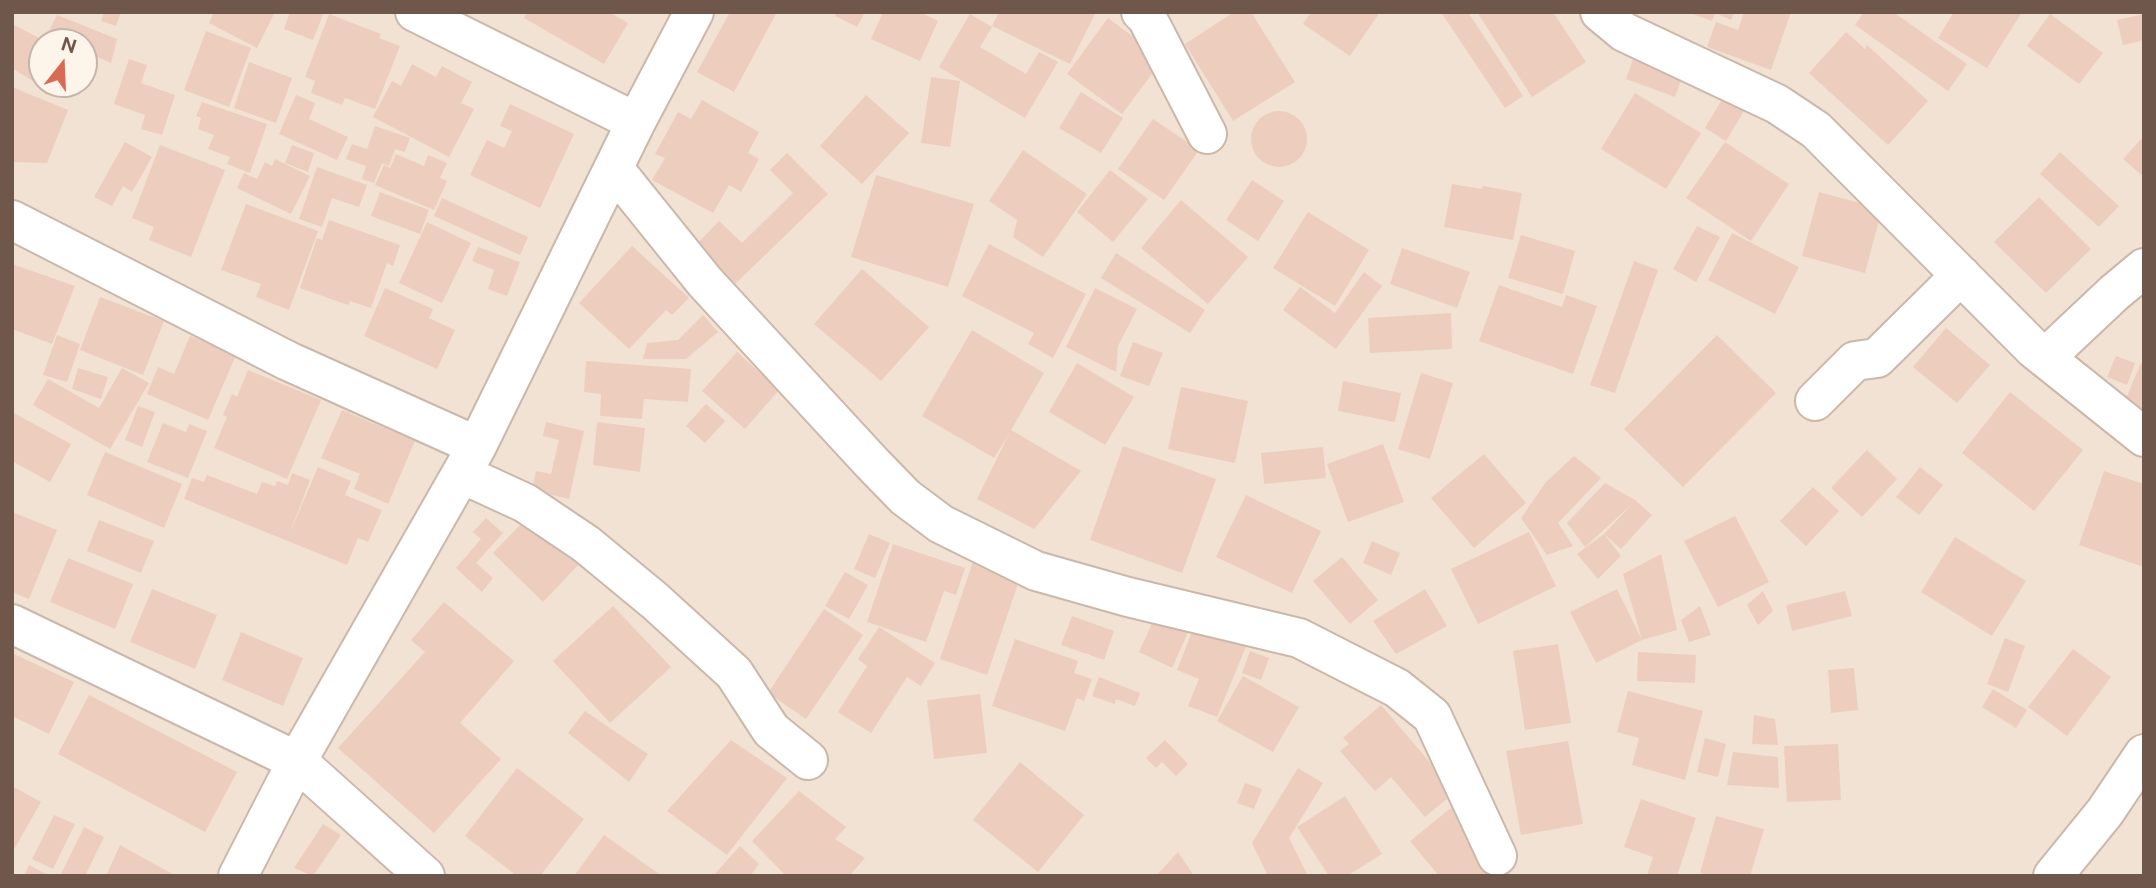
<!DOCTYPE html>
<html>
<head>
<meta charset="utf-8">
<style>
  body { margin:0 }
  #map { position:relative; width:2156px; height:888px; overflow:hidden; background:#faf0e4; font-family:"Public Sans",sans-serif }
  canvas { display:block }
  .frame { position:absolute; inset:0; border:14px solid #70574c; pointer-events:none }
  .north { position:absolute; left:28px; top:28px; width:70px; height:70px; box-sizing:border-box; background:#fdf4ea; border:2px solid #c5b5ab; border-radius:50%; rotate:18deg; font-size:19px; font-weight:700; line-height:28px; text-align:center; color:#70574c }
  .north::after { content:''; display:block; margin:auto; width:24px; height:32px; background:#d96a54; clip-path:polygon(50% 0,100% 100%,50% 72%,0 100%) }
</style>
</head>
<body>
<div id="map">
<canvas width="2156" height="888"></canvas>
<div class="frame"></div>
<div class="north">N</div>
</div>
<script>
const ctx = document.querySelector('canvas').getContext('2d');
ctx.lineJoin = 'round';
function paint(path, color) {
  ctx.fillStyle = color;
  ctx.fill(path, 'evenodd');
}
function poly(rows) {
  const path = new Path2D();
  for (const r of rows) {
    if (r.length === 3) {
      path.moveTo(r[0] + r[2], r[1]);
      path.arc(r[0], r[1], r[2], 0, 2 * Math.PI);
      continue;
    }
    path.moveTo(r[0], r[1]);
    for (let i = 2; i < r.length; i += 2) path.lineTo(r[i], r[i + 1]);
  }
  return path;
}
function strokePath(path, color, width, dash) {
  ctx.strokeStyle = color;
  ctx.lineWidth = width;
  ctx.lineCap = dash ? 'butt' : 'round';
  ctx.setLineDash(dash || []);
  ctx.stroke(path);
}
const residential = poly([
  [12,12,2144,12,2144,876,12,876],
  [42,42,84,42,84,84,42,84]
]);
const building = poly([
  [104,12,121,12,116,26,101,21],
  [214,12,275,12,257,48,209,23],
  [290,12,324,12,313,40,284,29],
  [527,12,609,12,628,23,604,64,524,18],
  [730,12,777,12,734,92,697,72],
  [837,12,865,12,857,27,835,16],
  [883,12,920,12,938,21,920,61,871,39],
  [999,12,1096,12,1070,64,992,26],
  [1234,12,1251,12,1295,82,1233,121,1185,44],
  [1311,12,1380,12,1350,56,1303,24],
  [1441,12,1468,12,1523,96,1505,108],
  [1477,12,1553,12,1586,62,1532,97],
  [1734,12,1731,20,1715,13,1712,21,1690,13],
  [1744,12,1791,12,1771,70,1707,47,1716,22,1738,30],
  [1864,12,1893,12,1967,64,1948,91,1855,25],
  [1954,12,2022,12,1987,68,1938,38],
  [329,14,381,34,379,38,400,46,375,109,345,98,342,105,311,93,315,81,305,77],
  [970,14,992,27,980,47,1026,74,1039,52,1058,62,1025,118,939,67],
  [2050,14,2103,53,2079,84,2027,46],
  [2144,14,2144,40,2123,45,2117,20],
  [57,15,117,39,111,63,84,51,84,42,64,42,47,35],
  [1108,18,1163,59,1122,114,1067,74],
  [12,24,47,42,42,42,42,84,57,84,52,93,12,68],
  [206,31,251,48,229,107,184,90],
  [1846,32,1865,49,1867,45,1928,101,1888,145,1809,73],
  [1636,51,1685,69,1675,97,1626,79],
  [129,59,147,65,141,83,175,95,162,135,141,129,145,115,114,104],
  [249,62,292,78,276,123,234,108],
  [412,64,436,77,442,66,472,82,461,103,474,109,449,157,373,117,392,81,401,86],
  [931,77,960,81,950,147,921,143],
  [12,87,68,110,47,163,12,162],
  [1081,92,1123,118,1101,153,1059,128],
  [1635,93,1701,133,1666,189,1601,149],
  [296,95,315,103,309,119,348,137,337,160,279,134],
  [866,95,909,133,862,184,820,146],
  [1723,98,1744,111,1726,141,1705,128],
  [702,100,759,132,748,153,759,159,741,192,729,185,713,213,652,180,665,158,655,154,678,112,691,119],
  [202,102,267,124,250,173,227,164,230,157,208,149,214,135,198,129,201,118,196,116],
  [510,104,574,134,540,208,470,175,487,140,504,148,512,131,500,126],
  [1279,139,28],
  [1153,119,1199,150,1164,200,1118,169],
  [375,126,410,138,405,152,395,149,389,166,382,163,374,183,362,179,366,166,346,159,352,144,367,149],
  [2144,136,2144,177,2123,159],
  [125,142,152,157,132,192,123,186,112,206,94,197],
  [1725,142,1789,184,1751,241,1686,198],
  [160,145,225,170,191,257,149,240,154,227,132,218],
  [292,145,314,153,308,172,285,163],
  [1023,150,1087,194,1043,257,1013,237,1017,220,989,201],
  [2060,152,2119,206,2099,227,2040,174],
  [787,153,828,194,731,288,692,249,719,221,742,243,793,193,770,170],
  [396,154,424,166,428,155,447,163,440,178,447,181,434,210,375,185,384,165,390,168],
  [275,159,310,176,291,214,237,188,244,173,257,179,265,162,272,166],
  [317,167,367,185,359,207,332,198,322,227,299,219],
  [1110,170,1148,199,1113,242,1077,212],
  [876,175,974,204,948,287,851,257],
  [1252,180,1284,201,1258,241,1226,220],
  [1452,184,1482,189,1483,186,1522,193,1513,240,1444,227],
  [380,192,429,210,420,234,371,216],
  [1819,192,1882,209,1865,273,1802,256],
  [2039,197,2091,249,2046,293,1994,242],
  [442,198,528,237,520,255,434,216],
  [1181,200,1248,257,1208,304,1141,248],
  [246,204,318,231,289,310,256,297,261,284,221,270],
  [1308,212,1369,250,1335,306,1273,268],
  [329,220,400,245,393,266,387,263,371,308,350,301,348,305,300,288,317,238,322,240],
  [427,222,471,243,442,303,399,283],
  [1697,226,1720,237,1696,282,1673,269],
  [1732,233,1799,267,1775,314,1708,280],
  [1521,235,1575,251,1563,294,1508,278],
  [989,244,1086,294,1053,358,1028,344,1034,333,962,296],
  [632,246,689,298,672,315,666,310,629,349,579,303],
  [478,247,520,262,507,296,488,289,494,270,472,261],
  [1402,248,1470,272,1457,308,1390,284],
  [1116,253,1205,310,1190,333,1101,278],
  [1634,261,1658,270,1615,393,1590,385],
  [12,264,75,286,52,344,12,329],
  [862,269,929,327,881,381,814,324],
  [1364,272,1382,286,1336,349,1283,310,1300,287,1335,313],
  [1499,285,1562,307,1566,295,1597,306,1573,374,1479,341],
  [385,288,433,309,429,318,455,330,437,369,364,336],
  [1095,288,1137,309,1118,346,1116,372,1066,347],
  [100,297,164,321,143,375,80,350],
  [1451,313,1452,349,1370,353,1368,318],
  [703,315,718,332,686,359,643,359,647,343,678,340],
  [1946,328,1990,365,1957,403,1913,367],
  [972,330,1044,373,1011,430,1081,471,1034,529,977,499,1009,434,994,458,922,416],
  [57,335,80,344,67,382,43,375],
  [1717,335,1776,393,1683,487,1624,429],
  [190,336,236,355,208,420,147,394,158,367,174,374],
  [1133,342,1163,353,1149,386,1120,376],
  [737,352,779,390,745,429,702,391],
  [2116,356,2135,363,2127,385,2107,377],
  [586,361,691,369,688,402,644,399,642,419,600,416,601,394,584,392],
  [1077,363,1134,397,1105,445,1049,412],
  [2141,363,2144,364,2144,409,2125,401],
  [78,368,108,377,101,399,72,389],
  [122,368,149,383,110,449,33,405,48,379,99,408],
  [248,370,321,400,287,479,214,448,227,417,223,415,232,394,237,397],
  [1421,373,1453,383,1430,459,1398,449],
  [1343,381,1401,393,1395,422,1338,411],
  [1181,387,1248,401,1235,463,1168,449],
  [2010,392,2083,450,2034,511,1962,453],
  [706,404,725,421,705,443,686,426],
  [138,406,155,412,142,447,125,440],
  [342,410,415,441,388,504,354,489,360,474,321,458],
  [12,412,71,444,50,482,12,461],
  [546,422,584,431,569,499,532,490,536,471,551,474,559,440,543,436],
  [597,422,645,428,640,472,593,465],
  [163,423,186,432,189,424,207,431,188,478,147,462],
  [1383,444,1404,502,1348,522,1327,464],
  [1123,446,1216,479,1182,573,1090,540],
  [1323,447,1326,478,1264,484,1261,453],
  [1867,450,1897,479,1862,517,1831,488],
  [105,452,182,484,164,528,87,495],
  [1484,454,1526,503,1474,548,1431,498],
  [1574,456,1601,478,1558,523,1573,546,1547,555,1521,518,1546,482],
  [318,467,351,481,345,495,382,510,368,542,358,538,347,565,184,499,192,478,204,482,207,475,257,494,262,482,275,486,277,481,288,485,292,473,310,480,289,535],
  [1920,467,1943,485,1919,515,1896,497],
  [2104,471,2144,484,2144,567,2079,545],
  [1605,483,1635,500,1652,515,1621,549,1604,534,1621,556,1598,579,1577,554,1604,534,1631,505,1585,547,1567,523],
  [1813,487,1839,511,1806,546,1780,521],
  [1246,495,1321,531,1292,593,1216,557],
  [12,512,57,530,29,599,12,592],
  [529,516,579,564,543,602,493,553],
  [1735,516,1769,582,1718,607,1684,541],
  [486,518,503,533,476,563,493,578,482,592,456,568,481,539,473,532],
  [99,520,154,541,141,573,87,551],
  [1529,532,1556,586,1478,624,1451,569],
  [869,534,890,543,875,578,854,569],
  [1955,537,2026,581,1992,636,1921,592],
  [1372,541,1400,553,1391,575,1363,563],
  [893,544,965,568,956,595,944,591,926,642,867,622],
  [1661,554,1677,630,1642,640,1623,574],
  [975,556,1022,572,987,675,940,659],
  [1342,557,1378,600,1350,624,1313,581],
  [68,558,133,584,115,629,50,602],
  [845,572,868,585,849,619,825,606],
  [152,589,217,615,195,669,130,642],
  [1425,589,1447,626,1396,654,1373,621],
  [1617,589,1642,640,1596,663,1570,612],
  [1763,591,1773,611,1758,625,1747,605],
  [1845,591,1852,616,1792,631,1786,605],
  [444,602,514,661,460,723,501,759,434,833,338,748,425,652,411,640],
  [613,606,671,667,610,723,553,661],
  [1700,606,1711,635,1689,642,1681,620],
  [824,609,863,635,806,719,768,693],
  [1156,615,1189,630,1172,668,1139,652],
  [1072,616,1114,631,1104,660,1061,645],
  [1195,624,1247,644,1217,717,1188,706,1199,679,1177,670],
  [879,627,935,663,921,686,907,677,871,733,838,712,867,666,858,659],
  [241,632,303,658,283,706,222,680],
  [2005,638,2025,646,2008,692,1987,684],
  [1015,639,1078,661,1074,673,1092,679,1084,701,1077,698,1065,731,992,706],
  [1558,644,1571,723,1525,730,1513,651],
  [2073,649,2111,677,2067,736,2028,707],
  [1250,651,1269,658,1261,680,1242,673],
  [1638,652,1696,655,1695,683,1637,681],
  [12,653,74,682,49,734,12,716],
  [1854,668,1858,710,1831,713,1828,670],
  [1243,676,1299,707,1273,752,1217,721],
  [1099,677,1140,693,1135,706,1116,699,1115,704,1092,696],
  [1993,689,2027,710,2016,728,1982,707],
  [1628,691,1703,711,1685,780,1632,765,1639,738,1617,732],
  [980,694,987,753,934,759,927,700],
  [89,695,237,772,205,832,58,754],
  [1381,705,1455,792,1425,817,1391,777,1375,791,1340,751,1349,744,1343,738],
  [585,711,648,754,629,782,568,733],
  [1754,715,1775,719,1778,745,1752,744],
  [1705,738,1726,744,1718,777,1697,772],
  [731,740,787,778,727,855,667,811],
  [1165,740,1188,764,1176,776,1162,762,1156,768,1146,758],
  [1568,741,1583,824,1521,835,1506,751],
  [1838,744,1841,800,1787,802,1784,746],
  [1733,752,1778,757,1779,788,1727,785],
  [1020,762,1084,815,1038,872,973,820],
  [517,768,584,819,540,876,517,876,465,836],
  [1298,768,1323,783,1289,838,1307,874,1268,876,1252,843],
  [1245,783,1262,789,1254,809,1237,803],
  [12,786,41,802,12,853],
  [799,791,846,827,835,839,865,858,849,876,786,876,752,841],
  [1345,796,1382,854,1347,876,1329,876,1297,827],
  [1641,799,1696,818,1677,876,1647,875,1653,857,1624,847],
  [1451,808,1507,876,1439,876,1410,841],
  [54,815,75,824,53,869,32,859],
  [1716,816,1764,829,1750,876,1711,876,1700,873],
  [323,824,341,835,313,876,294,868],
  [84,827,104,837,85,876,60,876],
  [604,835,662,876,574,876],
  [120,845,176,876,106,876],
  [740,846,759,864,750,876,713,876],
  [1178,852,1194,876,1156,876],
  [29,865,50,876,24,876]
]);
const minor = poly([
  [415,12,636,122],
  [1141,12,1147,18,1207,134],
  [1600,12,1624,32,1777,104,1816,130,2034,349,2144,437],
  [614,169,705,282,872,463,905,497,941,524,1036,571,1128,597,1299,638,1397,688,1432,716,1497,856],
  [12,220,288,361,477,446],
  [2045,358,2114,293,2144,268],
  [1815,401,1855,361,1877,358,1961,275],
  [462,474,525,503,586,544,655,601,734,673,771,730,808,760],
  [12,624,297,761,238,876],
  [425,876,297,761,477,446,636,122,694,12],
  [2053,876,2105,812,2144,754]
]);
paint(residential, '#f1e2d3');
paint(building, '#edcebe');
strokePath(minor, '#cab8ab', 42);
strokePath(minor, '#fff', 38);
</script>
</body>
</html>
